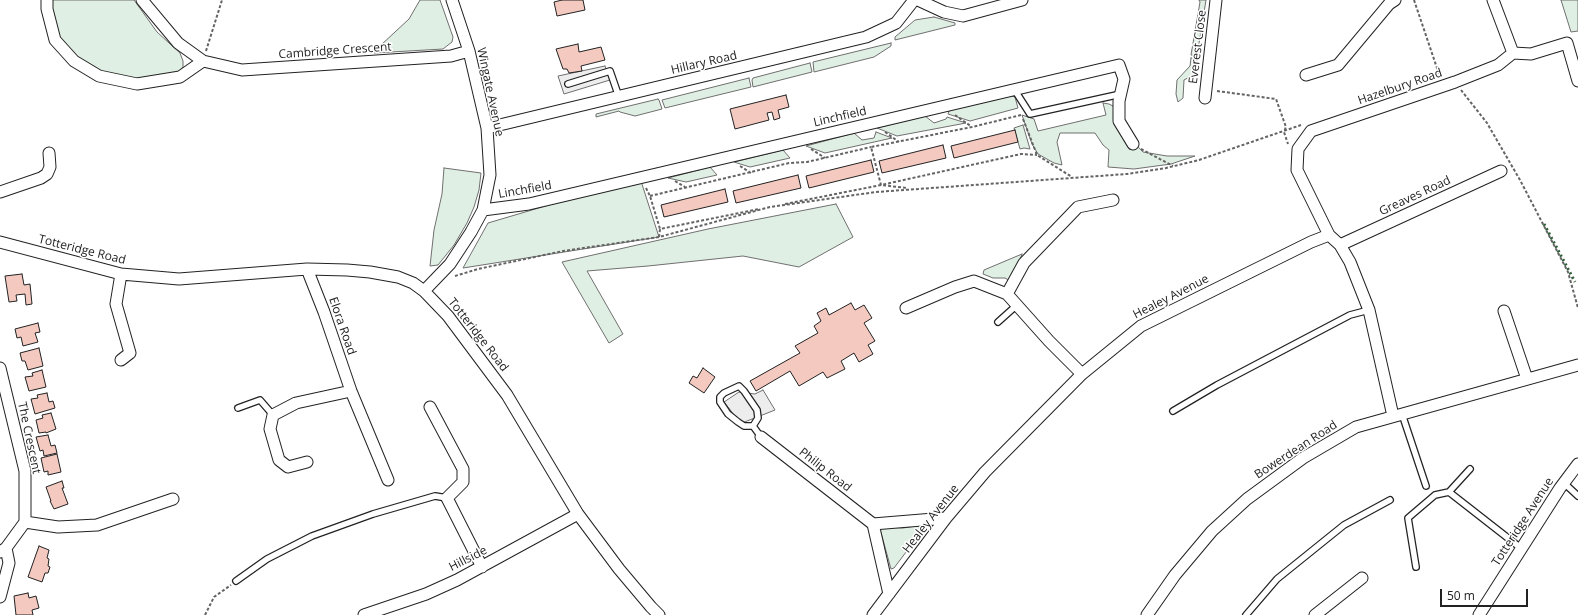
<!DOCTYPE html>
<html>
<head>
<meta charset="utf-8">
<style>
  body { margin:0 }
  #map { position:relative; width:1578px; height:615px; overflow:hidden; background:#fff; font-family:"Open Sans",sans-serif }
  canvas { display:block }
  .scale { position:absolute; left:1440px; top:589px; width:88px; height:18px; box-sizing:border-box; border:2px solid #222; border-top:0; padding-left:5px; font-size:12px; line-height:14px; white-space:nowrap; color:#222; -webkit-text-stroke:3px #fff; paint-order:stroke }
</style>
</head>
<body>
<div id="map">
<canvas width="1578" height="615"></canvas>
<div class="scale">50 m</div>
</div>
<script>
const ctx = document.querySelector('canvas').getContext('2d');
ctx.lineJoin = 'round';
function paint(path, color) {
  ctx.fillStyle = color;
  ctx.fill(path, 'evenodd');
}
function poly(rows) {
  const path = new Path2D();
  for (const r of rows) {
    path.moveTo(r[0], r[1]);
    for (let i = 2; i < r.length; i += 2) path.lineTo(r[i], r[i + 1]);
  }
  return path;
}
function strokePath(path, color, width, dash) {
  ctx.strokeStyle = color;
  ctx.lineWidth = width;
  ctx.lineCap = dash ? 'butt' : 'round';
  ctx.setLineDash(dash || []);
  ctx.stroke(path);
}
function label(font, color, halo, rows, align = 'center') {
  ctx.font = font + ' "Open Sans",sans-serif';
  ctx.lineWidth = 3;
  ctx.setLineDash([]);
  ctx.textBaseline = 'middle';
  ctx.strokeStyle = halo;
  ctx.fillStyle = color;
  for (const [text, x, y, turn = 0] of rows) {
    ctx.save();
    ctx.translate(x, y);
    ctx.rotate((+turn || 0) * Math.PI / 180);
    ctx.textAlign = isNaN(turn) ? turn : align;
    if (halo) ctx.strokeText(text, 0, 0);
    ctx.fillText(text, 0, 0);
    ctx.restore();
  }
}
const green = poly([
  [49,0,134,0,157,32,180,53,183,61,183,67,178,72,148,81,93,72,59,43,49,0],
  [420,0,440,0,453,37,452,42,443,49,374,53,373,50,381,45,409,19,420,0],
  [1199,0,1206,0,1197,56,1191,55,1200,2,1199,0],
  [1561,0,1578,0,1578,31,1571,32,1561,0],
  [934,17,955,23,955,25,895,40,895,37,915,20,934,17],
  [891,43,891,46,874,57,814,72,813,62,891,43],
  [1191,58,1197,59,1195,74,1184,80,1183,98,1178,102,1176,94,1177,80,1190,66,1191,58],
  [810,63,812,72,753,87,752,80,753,78,810,63],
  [749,78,751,87,665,108,662,100,749,78],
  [1009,95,1015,97,1018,108,970,121,948,114,950,109,1009,95],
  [658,99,659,100,662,109,635,116,620,112,619,111,596,117,596,114,658,99],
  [1103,103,1109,104,1113,106,1126,134,1143,152,1167,156,1195,156,1171,164,1134,169,1108,167,1109,150,1103,145,1095,133,1060,133,1057,142,1062,165,1054,163,1038,154,1032,144,1022,115,1034,119,1038,131,1106,115,1103,103],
  [925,116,934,123,946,119,947,117,966,123,897,136,877,128,925,116],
  [1023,125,1030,149,1024,148,1020,149,1014,128,1023,125],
  [876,132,892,138,825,153,806,146,854,133,862,140,874,138,876,132],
  [783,150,790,158,750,167,734,162,783,150],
  [710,167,717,175,686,182,668,178,710,167],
  [444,168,481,173,479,190,474,207,467,223,454,245,438,265,430,266,434,230,442,194,444,168],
  [640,178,659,237,463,268,488,223,640,178],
  [836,204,853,237,799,267,743,256,648,266,587,271,623,334,609,343,562,262,708,229,836,204],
  [1022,254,1012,282,1005,278,993,278,983,274,984,270,1022,254],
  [922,525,925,527,894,568,891,569,880,529,886,527,903,528,922,525]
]);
const parking = poly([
  [605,66,610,80,564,94,558,76,605,66],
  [763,390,775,410,742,423,735,416,724,402,739,392,755,394,763,390]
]);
const building = poly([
  [562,0,583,0,585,10,557,16,554,2,562,0],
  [578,44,579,52,601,47,605,60,581,66,582,71,569,73,567,69,563,69,556,49,578,44],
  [786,95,789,107,778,110,780,118,774,120,772,112,767,113,769,120,735,129,730,109,786,95],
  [1015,130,1018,142,954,158,951,146,1015,130],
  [943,145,946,158,882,173,879,161,943,145],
  [871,160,874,172,809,188,806,176,871,160],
  [798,175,801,188,736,203,733,191,798,175],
  [725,189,728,202,664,217,661,205,725,189],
  [22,274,24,285,30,284,32,304,26,305,25,294,16,295,17,301,9,302,5,276,22,274],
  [851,303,855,310,864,305,872,318,864,323,875,341,868,345,873,354,859,362,854,353,841,361,845,369,827,378,823,372,799,386,790,371,756,391,750,381,800,353,795,346,818,333,814,326,821,321,817,313,826,308,829,315,851,303],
  [38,323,40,332,35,333,38,342,23,346,21,337,17,338,15,329,38,323],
  [39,348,43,366,28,370,25,361,22,361,20,353,39,348],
  [703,368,715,377,704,393,689,383,693,376,697,378,703,368],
  [42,370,46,387,29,391,25,377,33,376,32,373,42,370],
  [47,393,49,402,53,401,55,408,35,414,31,399,38,398,37,395,47,393],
  [51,413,56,429,46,433,46,432,39,433,36,420,43,418,42,415,51,413],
  [48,435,51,446,55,445,57,453,44,456,43,450,40,451,36,437,48,435],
  [57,454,61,472,48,475,48,471,44,472,41,458,57,454],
  [62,481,64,488,62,488,68,504,54,509,50,501,51,501,46,487,62,481],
  [39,546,49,550,47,558,49,559,48,566,50,567,48,573,45,573,42,582,28,577,39,546],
  [28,593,29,598,36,596,39,608,32,610,33,615,16,615,14,596,28,593]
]);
const path = poly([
  [1414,0,1440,77],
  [206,51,222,0],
  [1461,90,1487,123,1520,180,1568,272,1578,308],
  [1217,91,1276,99,1286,127,1284,132,1288,144],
  [955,115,972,127],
  [1021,115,972,127,871,147,881,185,1021,154,1037,155],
  [1023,119,1037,155,1072,177],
  [885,132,899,142],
  [811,149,825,158],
  [1141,149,1173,166],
  [740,166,751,173],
  [675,181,685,187],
  [646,188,650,196,660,229],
  [650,196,789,163,807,162,871,147],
  [785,204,881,185,907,188],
  [659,237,660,229,759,209],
  [455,276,478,269,563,251,659,237,770,207,876,192,1127,174,1166,168,1199,160,1301,125],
  [205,615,214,597,231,585]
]);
const service = poly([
  [568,84,610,71,619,97],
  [1014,89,1030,114,1121,94],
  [998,322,1017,305],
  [238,408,260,400,273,415],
  [1173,411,1217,385,1350,315,1369,310],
  [1402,414,1426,486],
  [753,426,744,426,738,422,728,414,720,402,720,397,724,393,739,386,744,391,757,410,758,418,753,426,761,437],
  [1564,483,1578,496],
  [1449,492,1470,469],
  [1416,567,1408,518,1435,495,1449,492,1522,549],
  [236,581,267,559,312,536,373,514,435,496,447,498],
  [1246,615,1277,579,1344,525,1390,500]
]);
const minor = poly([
  [47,0,47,9,55,40,74,61,99,76,137,84,180,77,203,61],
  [142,0,178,43,203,61,242,70,451,56,469,51],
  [918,0,944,12,963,16,1022,0],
  [1493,0,1513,53],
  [1306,75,1338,65,1389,4,1395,0],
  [1205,98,1216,0],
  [487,128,866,37,896,23,914,0],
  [0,192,41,178,47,174,50,167,49,153],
  [483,210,529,204,1119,65,1124,79,1119,101,1119,121,1133,144],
  [1329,235,1297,170,1298,149,1311,131,1455,82,1498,65,1513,53,1531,54,1567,43,1578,81],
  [0,242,121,274,179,279,307,269,347,270,370,272,398,277,413,283,424,291,448,316,507,395,578,514,619,569,651,607,659,615],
  [1340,245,1501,171],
  [307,269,324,312,351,391,388,480],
  [121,274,116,304,130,353],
  [424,291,450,264,471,232,483,210,490,175,487,128,469,51,452,0],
  [1007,294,1024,263,1078,207,1113,200],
  [906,308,955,287,974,281,1007,294,1049,341,1082,374],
  [1504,311,1527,379],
  [121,360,130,353],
  [0,368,25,471,25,522,6,548,0,552],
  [430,407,463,469,463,482,447,498,482,567],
  [761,437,873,524,946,518],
  [307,462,288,467,279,460,270,429,273,415,296,403,351,391],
  [25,522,58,527,97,525,173,499],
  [873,524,889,594],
  [0,597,9,563,6,548],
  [364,615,426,594,457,580,578,514],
  [873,615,946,518,985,472,1082,374,1141,326,1311,242,1329,235,1340,245,1350,262,1369,310,1393,416],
  [1147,615,1175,575,1212,531,1247,499,1303,458,1356,427,1578,365],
  [1315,615,1362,578],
  [1479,615,1560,488,1578,464]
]);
const hedge = poly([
  [1544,224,1575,282]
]);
const streetNames = [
  ["Everest Close",1198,47,-83],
  ["Cambridge Crescent",335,51,-4],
  ["Hillary Road",704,63,-13],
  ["Hazelbury Road",1400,87,-19],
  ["Wingate Avenue",490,92,78],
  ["Linchfield",840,117,-13],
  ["Linchfield",525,190,-10],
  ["Greaves Road",1415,196,-25],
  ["Totteridge Road",82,250,14],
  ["Healey Avenue",1171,297,-27],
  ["Elora Road",342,326,71],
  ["Totteridge Road",478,335,52],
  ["The Crescent",29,438,78],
  ["Bowerdean Road",1296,450,-33],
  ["Philip Road",825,470,38],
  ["Healey Avenue",931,519,-52],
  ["Totteridge Avenue",1523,522,-57],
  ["Hillside",468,559,-27]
];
paint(green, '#e0efe3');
strokePath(green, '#6f6f6f', 1);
paint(parking, '#ededed');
strokePath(parking, '#6f6f6f', 1);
paint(building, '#f3c9c0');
strokePath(building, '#222', 1);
strokePath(service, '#222', 8);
strokePath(minor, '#222', 13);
strokePath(path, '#646464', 2, [3, 2]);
strokePath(service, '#fff', 5.5);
strokePath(minor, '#fff', 11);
strokePath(hedge, '#2f5e38', 3, [2, 3]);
label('12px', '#222', '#fff', streetNames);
</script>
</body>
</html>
